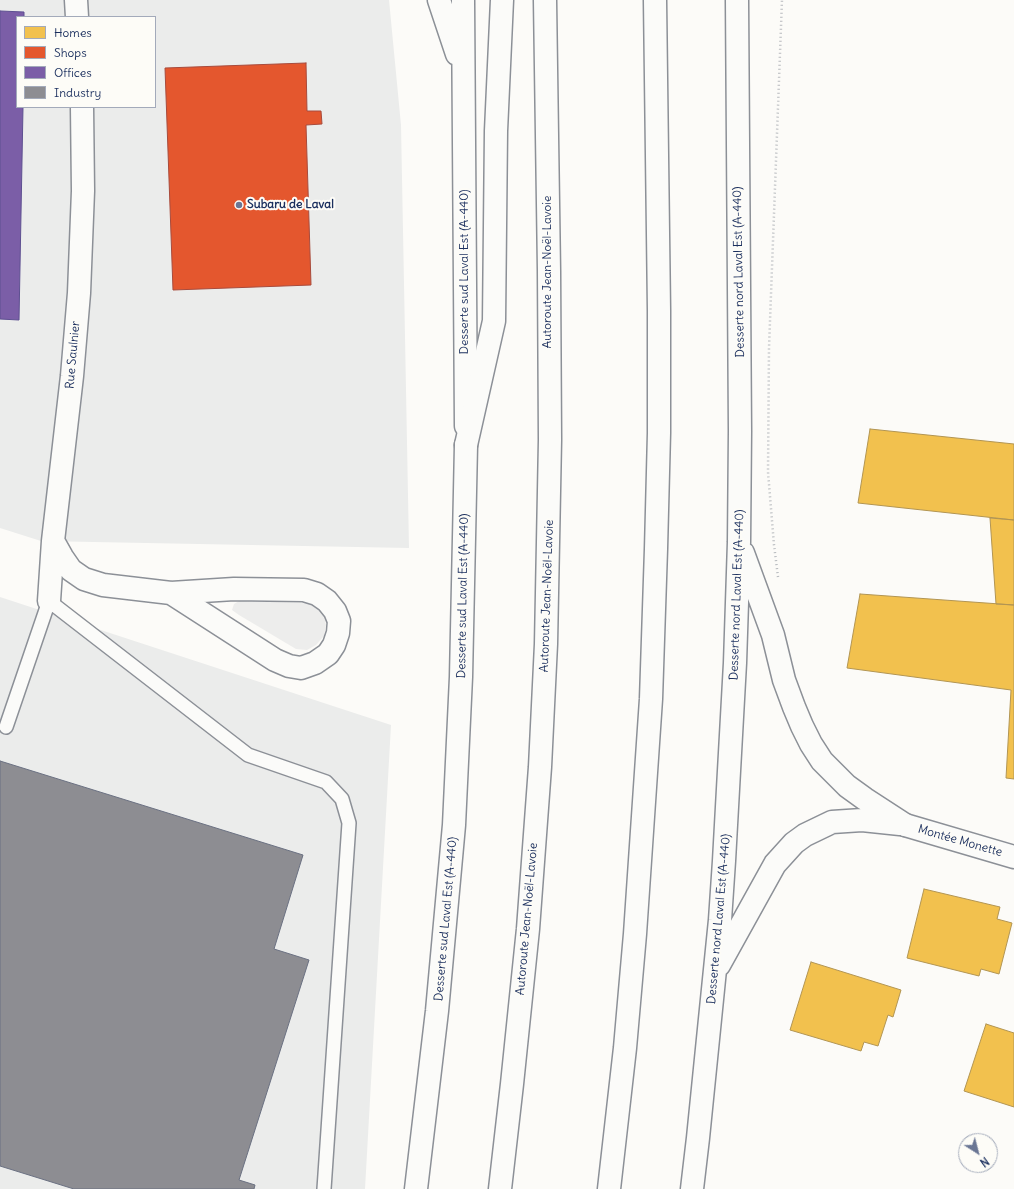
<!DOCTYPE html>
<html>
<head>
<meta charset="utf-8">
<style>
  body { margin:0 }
  #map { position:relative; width:1014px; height:1189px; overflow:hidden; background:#fcfbf8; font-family:Delius,sans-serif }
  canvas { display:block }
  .legend { position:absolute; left:16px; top:16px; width:140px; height:92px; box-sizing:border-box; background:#fdfcf7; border:1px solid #a3aaba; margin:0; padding:5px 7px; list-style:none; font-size:12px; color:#1b2f5e }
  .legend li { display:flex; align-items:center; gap:8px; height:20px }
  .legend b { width:20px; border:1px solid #a3aaba }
  .north { position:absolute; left:958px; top:1133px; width:40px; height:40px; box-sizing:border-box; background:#fdfcf7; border:1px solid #a3aaba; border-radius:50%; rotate:144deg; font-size:11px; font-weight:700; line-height:16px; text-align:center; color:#1b2f5e }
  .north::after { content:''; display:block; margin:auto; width:14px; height:18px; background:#6a7694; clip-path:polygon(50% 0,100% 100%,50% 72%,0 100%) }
</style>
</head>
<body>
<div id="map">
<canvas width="1014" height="1189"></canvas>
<ul class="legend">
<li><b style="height:11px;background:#f2c14e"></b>Homes</li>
<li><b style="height:11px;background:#e4572e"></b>Shops</li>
<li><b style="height:11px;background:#7b5ea7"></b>Offices</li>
<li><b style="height:11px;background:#8d8d92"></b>Industry</li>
</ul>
<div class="north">N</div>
</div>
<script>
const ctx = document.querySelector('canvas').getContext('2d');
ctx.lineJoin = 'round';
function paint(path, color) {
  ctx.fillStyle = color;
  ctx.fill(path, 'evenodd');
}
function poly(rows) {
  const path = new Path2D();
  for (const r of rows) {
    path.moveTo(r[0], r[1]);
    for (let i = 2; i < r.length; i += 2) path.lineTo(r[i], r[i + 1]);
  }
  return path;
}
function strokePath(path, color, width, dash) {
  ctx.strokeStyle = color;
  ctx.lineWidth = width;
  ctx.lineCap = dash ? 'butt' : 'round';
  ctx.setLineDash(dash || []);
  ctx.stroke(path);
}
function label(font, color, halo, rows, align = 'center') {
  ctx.font = font + ' Delius,sans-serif';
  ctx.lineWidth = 4;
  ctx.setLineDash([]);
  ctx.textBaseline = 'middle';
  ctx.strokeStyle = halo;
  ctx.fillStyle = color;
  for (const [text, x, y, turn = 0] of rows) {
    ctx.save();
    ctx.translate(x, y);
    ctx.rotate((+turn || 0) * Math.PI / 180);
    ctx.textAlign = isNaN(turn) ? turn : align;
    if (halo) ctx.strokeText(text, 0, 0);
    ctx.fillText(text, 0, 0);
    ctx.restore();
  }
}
const built = poly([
  [0,0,389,0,401,125,409,548,41,541,0,528],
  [17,17,155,17,155,107,17,107],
  [0,597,391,725,365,1189,0,1189]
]);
const green = poly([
  [239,601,311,603,318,607,324,615,326,625,324,636,316,645,307,650,296,649,239,615,232,610,234,604]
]);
const homes = poly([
  [870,429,1014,444,1014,520,858,503,870,429],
  [990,518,1014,520,1014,605,996,604,990,518],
  [860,594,1014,605,1014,779,1006,778,1011,690,847,668,860,594],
  [924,889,1000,907,997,919,1012,923,999,974,981,969,979,976,907,958,924,889],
  [811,962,901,990,893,1017,888,1015,878,1046,864,1042,861,1051,790,1030,811,962],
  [986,1024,1014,1033,1014,1107,964,1091,986,1024]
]);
const shops = poly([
  [306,63,307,111,321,111,322,124,306,125,311,285,173,290,165,68,306,63]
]);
const offices = poly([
  [0,11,24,12,24,17,17,17,17,107,23,107,19,320,0,319,0,11]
]);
const industry = poly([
  [0,761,303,855,274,949,309,960,239,1180,255,1185,254,1189,74,1189,0,1166,0,761]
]);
const path = poly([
  [778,577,774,545,768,472,769,348,782,0]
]);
const service = poly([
  [6,727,49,601,248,755,326,782,342,799,349,823,324,1189]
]);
const minor = poly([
  [76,0,77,17],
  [53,541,62,557,71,570,84,579,103,585,171,593,234,589,304,590,317,594,327,601,335,611,339,621,338,633,334,645,328,654,315,663,301,668,289,666,275,660,171,593],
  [49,601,53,541,72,376,79,293,83,191,82,107],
  [905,825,1014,857]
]);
const primary = poly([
  [439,0,457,54],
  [463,0,466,426]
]);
const trunk = poly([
  [743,553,773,635,784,680,794,707,802,726,811,744,822,761,847,786,865,799,905,825],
  [719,965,775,864,794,843,805,835,832,822,862,820,900,824],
  [416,1189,437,1011,454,825,461,677,466,445],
  [692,1189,698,1138,720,920,724,861,735,663,739,542,740,431,737,0]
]);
const motorway = poly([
  [466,445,494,321,496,131,502,0],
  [500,1189,512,1084,528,929,540,767,546,644,550,440,549,271,545,0],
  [609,1189,625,1048,635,934,651,699,656,549,659,433,659,311,655,0]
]);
const markers = [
  [239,205,4,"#6a7694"]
];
const poiNames = [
  ["Subaru de Laval",247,205]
];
const streetNames = [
  ["Desserte sud Laval Est (A-440)",465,272,-90],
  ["Autoroute Jean-Noël-Lavoie",548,272,-90],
  ["Desserte nord Laval Est (A-440)",739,272,-91],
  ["Rue Saulnier",73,355,-85],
  ["Desserte nord Laval Est (A-440)",737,595,-88],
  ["Desserte sud Laval Est (A-440)",463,596,-89],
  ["Autoroute Jean-Noël-Lavoie",547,596,-88],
  ["Montée Monette",960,841,16],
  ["Desserte sud Laval Est (A-440)",446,919,-85],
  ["Autoroute Jean-Noël-Lavoie",527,919,-85],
  ["Desserte nord Laval Est (A-440)",719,919,-85]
];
paint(built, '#ebeceb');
paint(green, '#ededec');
paint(homes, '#f2c14e');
strokePath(homes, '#b29553', 1);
paint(shops, '#e4572e');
strokePath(shops, '#a84b3c', 1);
paint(offices, '#7b5ea7');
strokePath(offices, '#5e5091', 1);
paint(industry, '#8d8d92');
strokePath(industry, '#6b7182', 1);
strokePath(service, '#8c9097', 16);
strokePath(minor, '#8c9097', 25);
strokePath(primary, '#8c9097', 25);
strokePath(trunk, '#8c9097', 25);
strokePath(motorway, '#8c9097', 25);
strokePath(path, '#b6b9bd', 2.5, [1, 3]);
strokePath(service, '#fbfbf9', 13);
strokePath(minor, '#fbfbf9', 22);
strokePath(primary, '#fbfbf9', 22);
strokePath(trunk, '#fbfbf9', 22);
strokePath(motorway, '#fbfbf9', 22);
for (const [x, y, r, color] of markers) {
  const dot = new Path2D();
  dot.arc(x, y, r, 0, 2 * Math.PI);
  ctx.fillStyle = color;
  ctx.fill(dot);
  strokePath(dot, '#fdfcf7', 1.5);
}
label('bold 12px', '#1b2f5e', '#fdfcf7', poiNames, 'left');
label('12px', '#1b2f5e', '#fdfcf7', streetNames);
</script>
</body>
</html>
